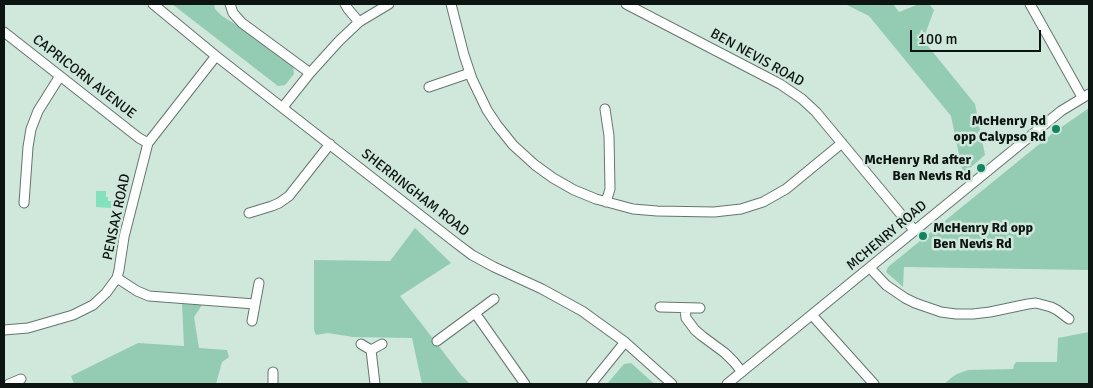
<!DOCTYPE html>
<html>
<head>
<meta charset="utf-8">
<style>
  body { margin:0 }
  #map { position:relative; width:1093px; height:388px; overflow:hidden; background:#d0e7dc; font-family:Signika,sans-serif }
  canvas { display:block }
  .frame { position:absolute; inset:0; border:5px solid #0d1512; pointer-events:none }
  .scale { position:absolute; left:910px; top:30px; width:131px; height:22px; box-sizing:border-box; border:2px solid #0d1512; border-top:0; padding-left:6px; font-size:15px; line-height:18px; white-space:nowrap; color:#0d1512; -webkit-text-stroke:4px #d0e7dc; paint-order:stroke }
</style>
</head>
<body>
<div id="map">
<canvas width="1093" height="388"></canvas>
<div class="frame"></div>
<div class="scale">100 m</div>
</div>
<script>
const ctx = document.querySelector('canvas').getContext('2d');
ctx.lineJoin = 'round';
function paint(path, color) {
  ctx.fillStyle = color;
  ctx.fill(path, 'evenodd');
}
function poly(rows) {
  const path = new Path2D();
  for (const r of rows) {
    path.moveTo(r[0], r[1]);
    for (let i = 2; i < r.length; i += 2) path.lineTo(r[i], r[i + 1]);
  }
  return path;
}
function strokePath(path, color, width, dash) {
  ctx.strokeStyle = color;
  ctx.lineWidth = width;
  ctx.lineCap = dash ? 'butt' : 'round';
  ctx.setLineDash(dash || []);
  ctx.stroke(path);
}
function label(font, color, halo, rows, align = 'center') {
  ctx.font = font + ' Signika,sans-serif';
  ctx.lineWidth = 5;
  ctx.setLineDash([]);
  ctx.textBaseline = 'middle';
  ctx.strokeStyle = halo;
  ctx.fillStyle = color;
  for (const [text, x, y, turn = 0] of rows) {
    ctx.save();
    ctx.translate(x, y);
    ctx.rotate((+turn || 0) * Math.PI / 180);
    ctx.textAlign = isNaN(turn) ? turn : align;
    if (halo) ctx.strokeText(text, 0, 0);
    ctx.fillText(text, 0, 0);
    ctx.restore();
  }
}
const green = poly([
  [172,4,214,4,215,9,222,16,240,27,293,66,294,74,285,85,278,86],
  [845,4,893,4,899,12,919,4,929,4,934,10,923,40,975,104,985,155,963,174,951,116,869,16],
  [1089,108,1089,270,904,267,903,287,886,272,888,267,1053,133],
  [415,228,451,263,400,296,461,375,470,384,422,384,412,338,353,337,328,333,316,335,314,330,314,260,390,261],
  [182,304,202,305,194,317,199,348,227,350,229,357,222,362,216,384,74,384,71,376,138,343,184,346],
  [1089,332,1089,384,944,384,951,378,957,374,968,370,1013,369,1014,365,1016,362,1057,362,1058,338],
  [631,363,650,380,655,384,607,384,624,364]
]);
const building = poly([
  [96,191,106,191,106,197,108,197,108,201,111,201,111,208,96,207]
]);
const minor = poly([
  [153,4,216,56,456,243,472,255,494,267,542,289,582,311,625,342,672,384],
  [230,4,233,13,242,23,310,73],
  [345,4,348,9,359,22],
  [451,4,464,55,472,79,487,110,497,125,513,145,535,165,553,178,574,190,596,199,633,209,657,211,714,212,741,209,763,202,786,189,842,143],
  [626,4,780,84,802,99,816,112,914,230],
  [1030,4,1082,97],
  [4,32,139,138,148,143],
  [429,87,470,73],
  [283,107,310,73,339,41,359,22,389,4],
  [605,109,609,136,610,189,606,202],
  [24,203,28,147,31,129,38,111,60,76],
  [249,213,272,206,279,203,289,196,330,144],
  [870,268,886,285,905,298,915,303,941,312,956,314,973,314,990,312,1028,304,1036,303,1051,307,1057,310,1069,319],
  [117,278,137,291,149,296,255,304],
  [660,307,700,308],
  [685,308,686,318,695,330,702,336,725,353,734,362,742,372],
  [475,313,525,384],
  [812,315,874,384],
  [252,321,259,283],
  [4,330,28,328,73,315,93,305,106,293,117,278,119,270,124,237,148,143,216,56],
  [437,341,494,299],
  [361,344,371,350,375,384],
  [371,350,382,344],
  [9,384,21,379],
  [273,384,273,372],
  [591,384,625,342],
  [727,384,1061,111,1089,94]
]);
const markers = [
  [1056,129,5,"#138462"],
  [981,168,5,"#138462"],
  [923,236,5,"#138462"]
];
const streetNames = [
  ["BEN NEVIS ROAD",757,58,29],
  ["CAPRICORN AVENUE",84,77,38],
  ["SHERRINGHAM ROAD",415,193,38],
  ["PENSAX ROAD",117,217,-78],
  ["MCHENRY ROAD",887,236,-40]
];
const poiNames = [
  ["McHenry Rd",1046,121],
  ["opp Calypso Rd",1046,137],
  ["McHenry Rd after",971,160],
  ["Ben Nevis Rd",971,176],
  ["McHenry Rd opp",933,228,"left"],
  ["Ben Nevis Rd",933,244,"left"]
];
paint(green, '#93ccb3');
paint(building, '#83e1bb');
strokePath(minor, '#63776e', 11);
strokePath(minor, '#fff', 9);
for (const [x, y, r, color] of markers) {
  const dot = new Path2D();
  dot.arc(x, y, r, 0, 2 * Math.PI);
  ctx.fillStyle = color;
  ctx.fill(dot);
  strokePath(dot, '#d0e7dc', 2);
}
label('14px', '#0d1512', '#d0e7dc', streetNames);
label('bold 14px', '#0d1512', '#d0e7dc', poiNames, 'right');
</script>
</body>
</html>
